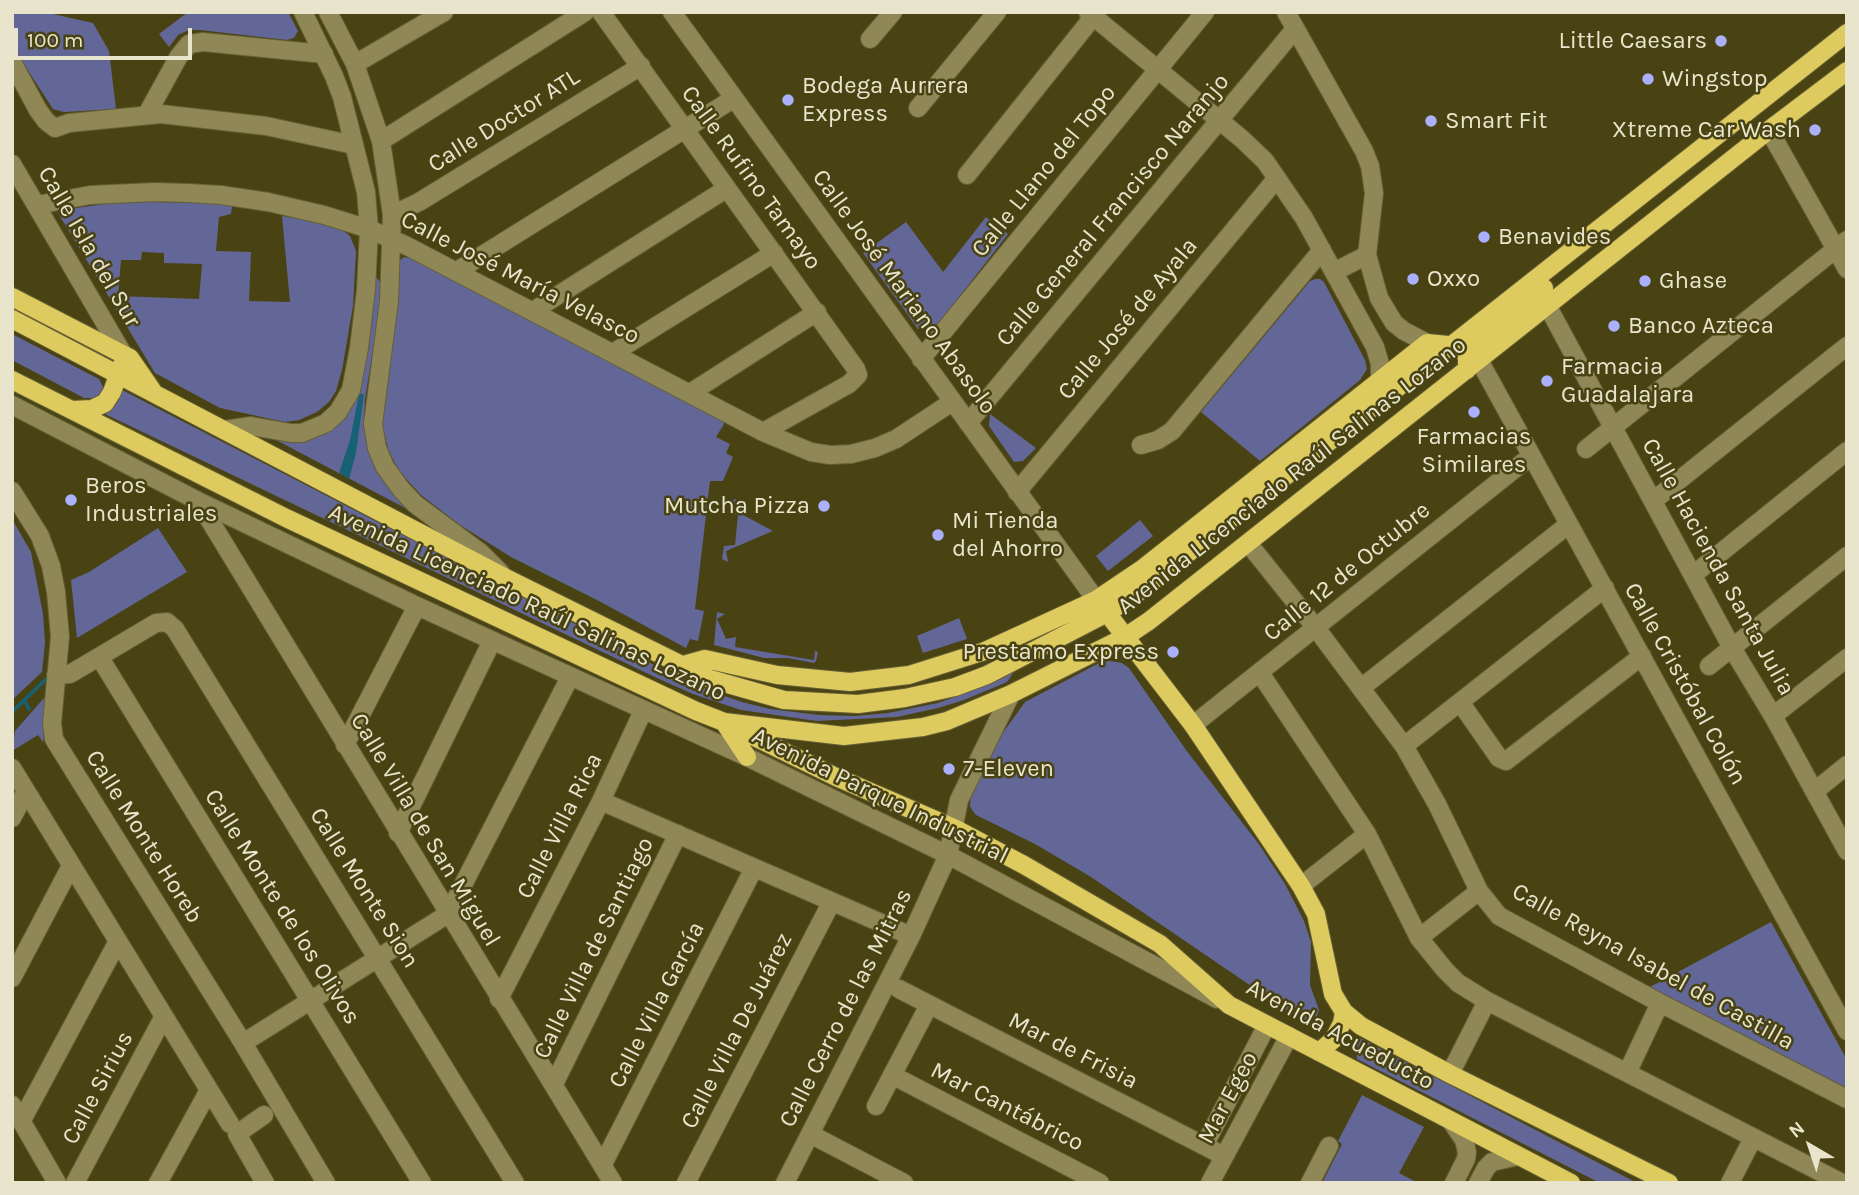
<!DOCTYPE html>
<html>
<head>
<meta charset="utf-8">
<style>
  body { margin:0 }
  #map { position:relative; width:1859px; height:1195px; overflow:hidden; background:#494213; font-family:Karla,sans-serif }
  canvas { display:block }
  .frame { position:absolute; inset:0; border:14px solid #e9e5cd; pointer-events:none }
  .north { position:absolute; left:1775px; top:1111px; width:70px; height:70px; -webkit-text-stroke:5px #494213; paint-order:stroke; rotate:321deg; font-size:19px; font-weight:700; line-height:28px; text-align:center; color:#e9e5cd }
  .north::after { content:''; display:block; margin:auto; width:24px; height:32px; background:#e9e5cd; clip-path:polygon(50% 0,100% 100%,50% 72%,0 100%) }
  .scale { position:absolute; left:14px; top:28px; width:178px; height:32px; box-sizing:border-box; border:4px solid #e9e5cd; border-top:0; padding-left:9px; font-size:21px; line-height:24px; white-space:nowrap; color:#e9e5cd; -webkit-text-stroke:5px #494213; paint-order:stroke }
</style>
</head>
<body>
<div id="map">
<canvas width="1859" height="1195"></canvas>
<div class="frame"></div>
<div class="north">N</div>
<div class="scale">100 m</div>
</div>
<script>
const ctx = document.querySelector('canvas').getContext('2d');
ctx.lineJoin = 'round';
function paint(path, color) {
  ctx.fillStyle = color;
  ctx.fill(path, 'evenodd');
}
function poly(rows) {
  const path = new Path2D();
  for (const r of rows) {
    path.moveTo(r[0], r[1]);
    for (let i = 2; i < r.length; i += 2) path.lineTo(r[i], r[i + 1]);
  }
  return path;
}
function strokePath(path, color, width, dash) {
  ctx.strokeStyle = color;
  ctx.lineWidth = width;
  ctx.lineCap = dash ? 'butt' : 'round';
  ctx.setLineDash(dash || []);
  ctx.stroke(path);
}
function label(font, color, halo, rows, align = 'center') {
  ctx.font = font + ' Karla,sans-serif';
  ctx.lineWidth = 5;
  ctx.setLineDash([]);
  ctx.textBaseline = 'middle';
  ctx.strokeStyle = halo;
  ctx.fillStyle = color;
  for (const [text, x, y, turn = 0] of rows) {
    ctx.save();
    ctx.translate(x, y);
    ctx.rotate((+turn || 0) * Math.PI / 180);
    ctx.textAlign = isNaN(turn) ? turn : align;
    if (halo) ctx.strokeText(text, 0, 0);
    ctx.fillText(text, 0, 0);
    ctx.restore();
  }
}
const green = poly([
  [12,12,44,12,93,23,109,51,116,109,64,112,53,109,12,46],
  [188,12,288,12,298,31,294,38,287,40,200,30,189,30,178,35,169,47,159,34],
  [151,202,213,203,232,206,231,214,219,217,216,251,251,252,249,301,290,302,282,216,314,221,342,230,350,236,356,251,353,306,342,370,336,391,329,402,317,412,299,420,285,422,220,408,155,373,58,213,63,210,110,203],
  [142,252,164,253,164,263,202,264,199,299,118,296,121,260,141,260],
  [986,217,1008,234,939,323,927,329,918,329,863,253,906,222,943,272],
  [404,257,414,259,722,418,724,424,716,437,730,444,726,453,733,457,723,481,710,481,695,609,704,611,698,641,690,639,686,648,597,600,511,557,460,525,421,495,398,470,388,449,381,420,399,261],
  [376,277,381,283,379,312,365,399,364,422,368,446,379,473,407,509,276,440,337,422,374,278],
  [1315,279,1320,279,1324,282,1365,360,1367,369,1360,380,1260,461,1201,412,1310,281],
  [12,334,99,379,103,387,101,395,94,398,84,398,12,360],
  [122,390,656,666,716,693,742,702,770,709,819,715,855,716,888,713,938,703,979,688,1015,670,1007,682,964,700,938,708,897,717,817,721,741,710,693,694,659,679,105,414,117,403],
  [990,414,1036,448,1023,461,1014,462,989,426],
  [735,499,738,501,734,510,773,531,726,551,728,562,722,559,724,546,735,545,738,515,729,512,730,502],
  [12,519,31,552,43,614,45,643,42,672,12,700],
  [1140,520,1153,536,1108,571,1096,556],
  [158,528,187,572,77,638,71,580,89,572],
  [717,612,725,614,717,619,726,639,736,637,735,647,814,660,815,651,818,652,816,661,814,663,788,658,764,658,714,645],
  [959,618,967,639,923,653,917,636],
  [1105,660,1122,663,1129,668,1186,750,1258,843,1285,884,1304,921,1311,942,1310,985,1319,1010,1314,1025,1282,1007,1091,877,1035,844,976,815,972,810,970,806,971,796,1002,734,1025,702],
  [51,690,43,742,38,735,12,751,15,731],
  [1771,922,1847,1060,1847,1088,1650,987],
  [1356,1036,1637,1183,1600,1183,1357,1059],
  [1362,1095,1424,1127,1399,1173,1418,1183,1322,1183,1342,1144,1338,1141]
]);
const water = poly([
  [359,394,364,394,356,453,349,479,339,473,350,440]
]);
const stream = poly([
  [24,700,29,709],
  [12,712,47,678]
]);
const minor = poly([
  [328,12,355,64,381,141,392,215,389,301,373,424,377,448,385,467,401,489,415,504,481,553,501,573],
  [601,12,856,369,858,375,849,384,763,432],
  [672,12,1096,600],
  [1088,12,1242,139,1265,161,1304,218,1375,347,1380,364,1380,382],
  [1286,12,1364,151,1370,166,1374,193,1367,255,1379,298,1394,323,1404,331,1427,343],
  [870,39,893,12],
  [12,62,38,110,46,121,55,128,69,123,161,114,266,126,354,145],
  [355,64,444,12],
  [918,108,997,12],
  [147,114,179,56,189,44,203,42,324,54],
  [1769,130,1847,269],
  [381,141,585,12],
  [12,164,123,354],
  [967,175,1097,12],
  [37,205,90,195,155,192,188,193,221,195,268,202,324,215,369,229,407,246,763,432,811,452,830,455,851,454,875,448,896,439,952,402],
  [392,215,419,202,641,66],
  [457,271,733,99],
  [1334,272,1367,255],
  [1548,307,1732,648,1773,716,1847,851],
  [533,311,726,189],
  [613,353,774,253],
  [921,359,1205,12],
  [1479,360,1847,1031],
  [690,393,817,312],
  [12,405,198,501,417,606,747,757,948,855,1217,999],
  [968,423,1295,29],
  [224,430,251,426,291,433,302,433,326,423,338,412,351,390,359,348,366,290,369,229,366,192,342,97,334,76,303,12],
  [1141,445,1158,440,1172,431,1322,250],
  [1586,449,1847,240],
  [12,491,40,536,51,566,56,592,60,637,52,723,54,739,243,1043,326,1183],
  [1017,492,1277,178],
  [198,501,613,1183],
  [1653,501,1847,346],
  [1248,543,1316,628,1404,746,1437,804,1479,891,1499,916,1660,1003,1847,1099],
  [1693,575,1847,451],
  [100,658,422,1183],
  [1709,666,1847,556],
  [1260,673,1367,834,1419,938,1445,970,1458,983,1487,1001,1842,1183],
  [56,675,70,674,156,623,167,622,175,629,515,1183],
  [1361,688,1569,524],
  [1460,702,1499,758,1506,761,1642,656],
  [1773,716,1847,658],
  [1193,725,1531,456],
  [345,745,417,606],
  [1404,746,1605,588],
  [12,768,230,1124],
  [1815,791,1847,765],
  [601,801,911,936],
  [12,818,26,791],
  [398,833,492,641],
  [1301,886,1367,834],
  [1419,938,1479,891],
  [12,978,71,866],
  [899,989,1224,1156],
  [499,999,601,801,643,711],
  [243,1043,448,914,570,677],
  [1628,1071,1660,1003],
  [1450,1074,1487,1001],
  [892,1075,1100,1183],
  [554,1084,678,834],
  [12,1105,57,1183],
  [876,1106,929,1005],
  [264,1115,237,1134,265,1183],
  [22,1120,118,941],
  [1451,1121,1464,1140,1467,1152,1466,1159,1454,1183],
  [810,1134,904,1183],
  [1204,1146,1267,1025],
  [603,1164,754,868],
  [75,1183,164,1016],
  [158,1183,209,1090],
  [686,1183,831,903],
  [785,1183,911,936,948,855,959,800,1011,694],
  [1210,1183,1289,1036],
  [1310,1183,1329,1146],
  [1478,1183,1486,1168,1492,1162,1518,1156],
  [1730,1183,1753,1138]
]);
const major = poly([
  [12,297,130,358,152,390],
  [12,319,506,578,710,679,784,700,858,704,905,698,955,687,987,675,1107,613,1135,595,1847,33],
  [1479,360,1475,350,1478,342,1544,288],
  [12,380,286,518,696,711,724,722,844,736,923,727,947,721,1011,694,1125,637,1149,621,1769,130,1847,71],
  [72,410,92,409,105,403,112,392,122,365],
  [1101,605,1193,725,1301,886,1316,914,1333,994,1344,1012,1361,1026,1450,1074,1669,1183],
  [680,666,705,659,777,675,850,682,909,675,985,651,1096,600,1142,569,1427,343,1458,346,1467,356,1467,370],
  [724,722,747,757],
  [738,729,836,777,954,828,1024,865,1160,944,1229,1005,1571,1183],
  [1319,1052,1334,1039,1342,1023,1344,1012]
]);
const markers = [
  [1721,41,7,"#aab0fb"],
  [1648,79,7,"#aab0fb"],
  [788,100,7,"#aab0fb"],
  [1431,121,7,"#aab0fb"],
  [1815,130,7,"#aab0fb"],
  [1484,237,7,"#aab0fb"],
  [1413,279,7,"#aab0fb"],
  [1645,281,7,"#aab0fb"],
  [1614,326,7,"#aab0fb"],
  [1547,381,7,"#aab0fb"],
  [1474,412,7,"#aab0fb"],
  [71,500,7,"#aab0fb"],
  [824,506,7,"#aab0fb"],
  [938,535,7,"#aab0fb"],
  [1173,652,7,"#aab0fb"],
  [949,769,7,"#aab0fb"]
];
const poiNames = [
  ["Little Caesars",1707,41,"right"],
  ["Wingstop",1662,79],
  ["Bodega Aurrera",802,86],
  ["Express",802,114],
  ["Smart Fit",1445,121],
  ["Xtreme Car Wash",1801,130,"right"],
  ["Benavides",1498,237],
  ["Oxxo",1427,279],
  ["Ghase",1659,281],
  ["Banco Azteca",1628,326],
  ["Farmacia",1561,367],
  ["Guadalajara",1561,395],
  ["Farmacias",1474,437,"center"],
  ["Similares",1474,465,"center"],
  ["Beros",85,486],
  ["Industriales",85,514],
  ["Mutcha Pizza",810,506,"right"],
  ["Mi Tienda",952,521],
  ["del Ahorro",952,549],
  ["Prestamo Express",1159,652,"right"],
  ["7-Eleven",963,769]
];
const streetNames = [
  ["Calle Doctor ATL",504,121,-32],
  ["Calle Llano del Topo",1044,171,-51],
  ["Calle Rufino Tamayo",751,178,54],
  ["Calle General Francisco Naranjo",1113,210,-50],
  ["Calle Isla del Sur",89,247,60],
  ["Calle José María Velasco",520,278,27],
  ["Calle José Mariano Abasolo",904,292,54],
  ["Calle José de Ayala",1128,319,-50],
  ["Avenida Licenciado Raúl Salinas Lozano",1292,476,-38],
  ["Calle Hacienda Santa Julia",1718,567,61],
  ["Calle 12 de Octubre",1347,572,-39],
  ["Avenida Licenciado Raúl Salinas Lozano",527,603,25],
  ["Calle Cristóbal Colón",1685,684,61],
  ["Avenida Parque Industrial",880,796,26],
  ["Calle Villa Rica",560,826,-63],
  ["Calle Villa de San Miguel",425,830,59],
  ["Calle Monte Horeb",144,837,58],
  ["Calle Monte Sion",364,888,58],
  ["Calle Monte de los Olivos",282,907,58],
  ["Calle Villa de Santiago",594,948,-64],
  ["Calle Reyna Isabel de Castilla",1653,967,29],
  ["Calle Villa García",657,1005,-63],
  ["Calle Cerro de las Mitras",846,1008,-63],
  ["Calle Villa De Juárez",737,1031,-63],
  ["Avenida Acueducto",1340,1035,28],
  ["Mar de Frisia",1073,1051,27],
  ["Calle Sirius",98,1088,-62],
  ["Mar Egeo",1228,1098,-62],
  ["Mar Cantábrico",1007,1107,27]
];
paint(green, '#636798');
paint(water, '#186174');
strokePath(stream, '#186174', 3.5);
strokePath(minor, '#665f34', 20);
strokePath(major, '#665f34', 20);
strokePath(minor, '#8f8756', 18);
strokePath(major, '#ddcb5f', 18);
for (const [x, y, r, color] of markers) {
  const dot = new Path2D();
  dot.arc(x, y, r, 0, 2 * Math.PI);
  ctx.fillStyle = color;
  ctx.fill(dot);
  strokePath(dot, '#494213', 2.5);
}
label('24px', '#e9e5cd', '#494213', poiNames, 'left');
label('24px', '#e9e5cd', '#494213', streetNames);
</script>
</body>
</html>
